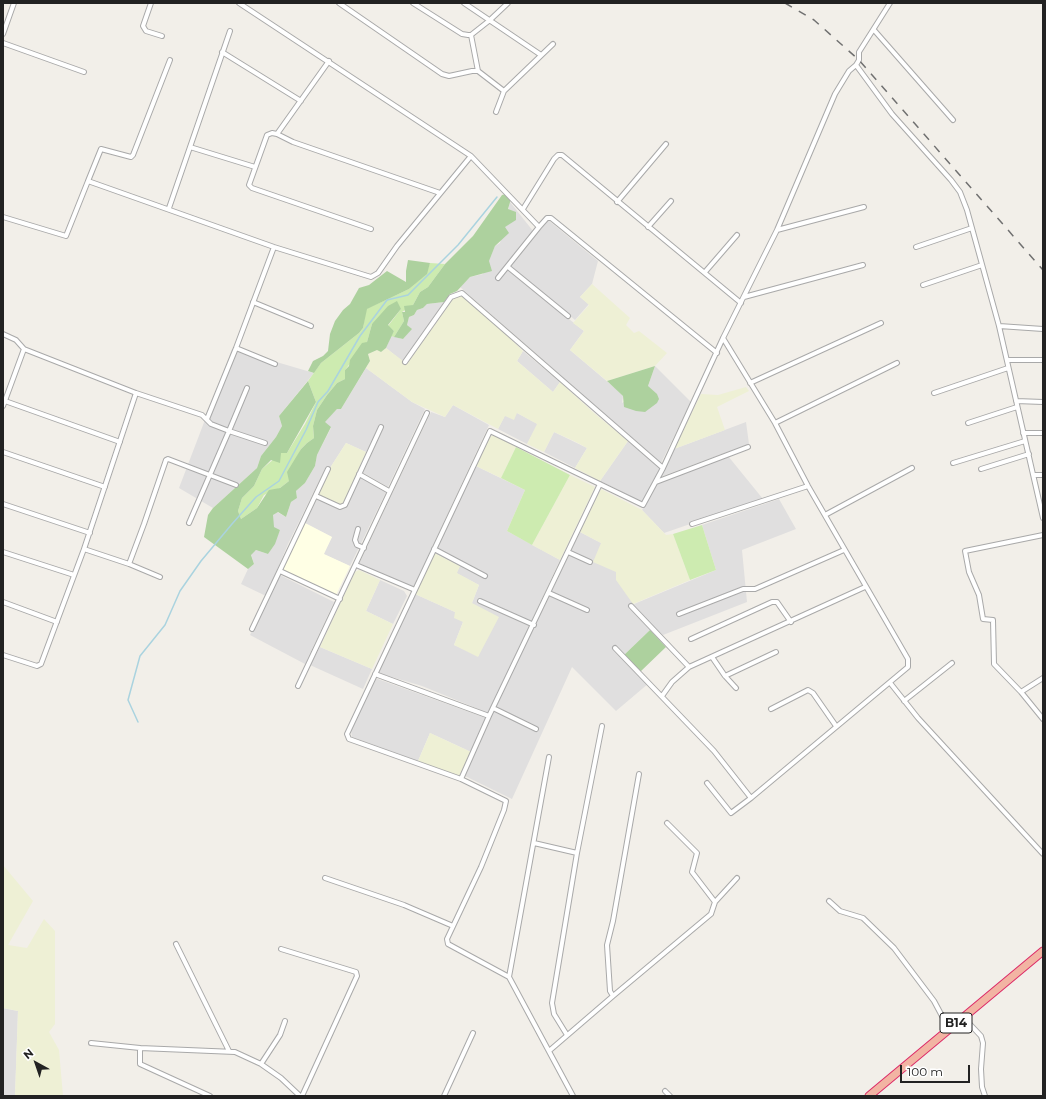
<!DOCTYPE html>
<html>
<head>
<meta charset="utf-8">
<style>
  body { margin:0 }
  #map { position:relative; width:1046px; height:1099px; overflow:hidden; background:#f2efe9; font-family:Montserrat,sans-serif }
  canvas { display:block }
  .frame { position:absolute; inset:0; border:4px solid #222; pointer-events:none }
  .north { position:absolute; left:16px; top:1043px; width:40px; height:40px; -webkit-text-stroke:3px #fff; paint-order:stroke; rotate:320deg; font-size:11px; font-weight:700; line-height:16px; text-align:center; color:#222 }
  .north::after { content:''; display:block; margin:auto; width:14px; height:18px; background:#222; clip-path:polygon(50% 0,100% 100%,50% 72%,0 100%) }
  .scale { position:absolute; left:900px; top:1065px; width:70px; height:18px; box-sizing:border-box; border:2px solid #222; border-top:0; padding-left:5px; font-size:12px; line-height:14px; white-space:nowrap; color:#222; -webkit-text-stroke:3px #fff; paint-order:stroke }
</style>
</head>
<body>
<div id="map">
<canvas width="1046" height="1099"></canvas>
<div class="frame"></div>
<div class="north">N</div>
<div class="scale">100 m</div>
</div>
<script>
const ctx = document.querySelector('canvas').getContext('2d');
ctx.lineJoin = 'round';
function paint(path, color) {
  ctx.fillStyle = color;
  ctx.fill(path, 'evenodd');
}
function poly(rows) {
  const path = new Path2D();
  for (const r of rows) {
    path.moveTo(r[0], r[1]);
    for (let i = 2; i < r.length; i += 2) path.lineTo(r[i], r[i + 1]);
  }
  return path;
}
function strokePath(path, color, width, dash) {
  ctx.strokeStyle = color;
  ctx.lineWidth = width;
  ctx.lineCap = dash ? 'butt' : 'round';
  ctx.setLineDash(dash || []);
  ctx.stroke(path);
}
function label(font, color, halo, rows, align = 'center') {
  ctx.font = font + ' Montserrat,sans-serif';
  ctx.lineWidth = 4;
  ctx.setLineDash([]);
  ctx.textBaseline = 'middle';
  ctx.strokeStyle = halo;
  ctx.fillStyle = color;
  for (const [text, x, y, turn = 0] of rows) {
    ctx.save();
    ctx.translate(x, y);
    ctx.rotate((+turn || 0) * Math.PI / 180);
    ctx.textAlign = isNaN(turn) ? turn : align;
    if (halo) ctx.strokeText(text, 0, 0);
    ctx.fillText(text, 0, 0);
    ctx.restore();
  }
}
const residential = poly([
  [510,202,533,231,504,267,584,331,570,350,616,389,623,396,622,403,648,386,655,366,691,402,661,463,460,287,470,277,483,274,495,246,500,243],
  [548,220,598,261,592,284,580,297,589,304,575,320,511,266],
  [444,302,403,362,386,348,391,336,403,339,411,329,407,325,409,317,414,315,417,310,423,308,427,304],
  [232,349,314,373,279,416,282,426,276,437,261,456,257,468,213,508,179,488],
  [523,351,560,382,553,392,517,361],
  [366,368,412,402,425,409,388,487,362,472,384,426,381,424,366,452,346,443,330,468,326,467,288,544,266,596,241,584,248,569,254,564,251,554,256,550,268,554,280,530,273,527,273,515,277,512,286,517,291,502,297,498,296,491,305,483,315,466,317,455,331,428,324,422,337,409,341,409],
  [453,405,489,425,413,588,359,564,431,412,445,417],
  [517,413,538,424,527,444,498,429,505,415],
  [746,422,749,444,660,477,674,449],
  [554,432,587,448,575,468,544,452],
  [628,441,660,468,642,502,600,481],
  [728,456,763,499,664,533,642,510,657,484],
  [476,466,525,490,507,531,560,560,488,713,422,686,378,673,415,594,455,612,463,622,454,645,479,656,472,603,479,585,456,573,460,566,434,553],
  [360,477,386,492,350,566,323,554,332,537,305,523,317,499,341,509,346,506],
  [779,499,796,529,742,550,747,602,663,635,653,627,624,655,649,683,616,711,572,667,512,799,465,776,493,712,580,532,601,543,634,604,716,570,702,525],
  [280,575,334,602,305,664,250,635],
  [380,580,404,591,407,596,393,624,366,611],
  [320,647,372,669,363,689,310,665],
  [375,678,486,718,471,752,430,733,418,761,352,737,351,731],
  [3,1008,18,1011,15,1096,3,1096]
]);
const education = poly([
  [305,523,332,537,324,554,350,566,336,595,282,570]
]);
const farmland = poly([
  [592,284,630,318,626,325,634,333,639,331,667,353,655,366,607,381,570,350,584,331,573,323,589,305,580,297],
  [462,295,494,323,523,351,517,361,553,392,560,382,594,413,628,441,600,481,575,468,587,448,576,442,554,432,544,452,527,444,537,424,517,413,514,420,505,416,498,429,453,405,445,417,412,402,366,368,370,361,368,354,377,350,381,352,386,348,407,364,453,299],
  [746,387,749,391,717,407,725,430,674,449,701,394,718,395],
  [494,435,516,447,501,478,476,466,489,437],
  [346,443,366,452,344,503,340,505,318,495,330,468],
  [570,475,595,487,560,560,532,545],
  [601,489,642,510,666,535,673,534,690,580,633,604,616,580,616,572,593,562,601,543,580,532],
  [434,553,460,566,457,573,479,585,472,603,499,617,478,657,454,645,463,622,454,618,455,612,415,594],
  [359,570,380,580,366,611,393,624,372,669,320,647,355,572],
  [430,733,471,752,459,776,418,761],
  [3,865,33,901,8,945,27,948,44,919,55,931,55,1024,49,1032,59,1050,63,1096,15,1096,18,1011,3,1008]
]);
const grass = poly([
  [430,263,445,264,428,287,420,292,413,305,402,312,404,321,394,337,391,336,394,331,388,326,401,309,372,324,367,342,345,370,345,379,337,383,327,395,317,410,313,426,314,438,307,443,301,449,295,461,289,481,280,488,264,495,257,508,241,519,238,511,242,498,254,486,262,469,281,453,287,453,305,424,316,402,308,381,321,363,359,333,363,328,366,309,409,289,426,274],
  [516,447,570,475,532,545,507,531,525,490,501,478],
  [702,525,716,570,690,580,673,534]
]);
const forest = poly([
  [506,194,511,199,508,209,516,212,516,220,505,227,509,233,495,246,489,261,492,271,470,277,457,291,450,294,444,302,427,304,423,308,417,310,414,315,409,317,407,325,412,329,403,339,394,337,404,321,402,312,405,312,404,306,413,305,420,292,428,287,445,264,473,236,502,195],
  [408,260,430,263,427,274,409,289,367,309,363,328,359,333,321,363,314,373,308,371,313,361,323,356,328,351,330,334,335,321,343,310,350,304,359,288,369,285,387,271,406,282,406,271],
  [397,301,401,309,388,325,394,331,386,348,381,352,377,350,368,354,370,361,341,409,337,409,325,422,331,427,317,455,315,466,305,483,296,491,297,498,291,502,286,517,278,512,273,515,274,527,280,530,275,544,268,554,256,550,251,555,254,564,248,569,204,537,208,515,213,508,257,468,261,456,276,437,282,426,279,416,308,381,316,402,287,453,281,453,280,463,271,460,262,469,254,486,242,498,238,511,241,519,257,508,269,490,280,488,289,481,287,472,301,449,307,443,314,438,313,426,317,410,327,395,337,383,345,379,345,370,349,366,350,360,362,343,367,342,372,324,388,306],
  [655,366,648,386,657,394,659,399,657,403,645,412,636,411,624,407,623,396,607,381],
  [650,630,666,647,640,672,624,655]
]);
const stream = poly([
  [138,722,128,700,140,656,165,625,180,591,201,561,232,524,256,497,279,481,306,430,318,402,328,391,360,336,387,300,408,295,458,245,497,197]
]);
const minor = poly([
  [151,3,143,26,146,31,162,36],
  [239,3,471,156,539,227],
  [339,3,442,74,449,76,472,71,478,71,504,91],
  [413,3,462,34,468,35,471,35,490,20,508,3],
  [464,3,541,55],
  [874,30,953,120],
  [3,34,14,3],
  [471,35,478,71],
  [3,43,84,72],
  [222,52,301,101],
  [329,61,277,134,272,133,267,135,249,185,252,188,371,229],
  [856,65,892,114,951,180,960,192,967,210,999,326,1043,518],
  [496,112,504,91,553,44],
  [277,134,293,142,440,193],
  [190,147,255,167],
  [88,181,101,149,131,157,133,155,170,60],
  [617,202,666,144],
  [169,208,230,31],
  [523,209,554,159,558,155,562,155,741,303],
  [3,217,66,236,88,181,274,247,371,277,378,273,397,246,471,156],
  [648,227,671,201],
  [777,230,864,207],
  [916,247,972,228],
  [508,267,568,316],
  [705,272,737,235],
  [498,278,539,227,547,218,551,218,717,353],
  [923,285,982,265],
  [744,297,863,265],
  [253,302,311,326],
  [999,326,1043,329],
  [3,334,16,340,24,349,136,393,202,415,211,424,229,431,189,523],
  [236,348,275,364],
  [1007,360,1043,360],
  [405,362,451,297,462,293,663,468],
  [750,383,881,323],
  [247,388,229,431,265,443],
  [934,393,1008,368],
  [5,401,120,442],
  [1016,401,1043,402],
  [3,406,24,349],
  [207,419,236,348,274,247],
  [775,423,897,363],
  [968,423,1017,407],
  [1023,433,1043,433],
  [3,452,105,487],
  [953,463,1025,441],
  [981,469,1029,454],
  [359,474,389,491],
  [1034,475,1043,475],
  [656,482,748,447],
  [316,496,340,507,345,505,381,427],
  [3,504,90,533],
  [825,515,912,468],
  [692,524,808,486],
  [358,529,355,540,357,545,364,548],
  [1043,535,965,551,969,572,979,595,983,619,993,620,994,664,1021,692,1043,719],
  [84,549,129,564,160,577],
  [434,549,485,576],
  [3,552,74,575],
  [568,552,590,562],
  [129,564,144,524,166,460,168,459,236,485],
  [356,565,415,590],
  [280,571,340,599],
  [549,593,587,610],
  [480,601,534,625],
  [3,602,57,622],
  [631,606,689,667],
  [679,614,743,589,755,589,844,550],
  [252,629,328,469],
  [691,639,772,602,777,602,791,622],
  [615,648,714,751,751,798,908,667,908,659,808,486,775,423,723,338],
  [3,655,37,666,41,664,84,549,136,393],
  [712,657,725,676,776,652],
  [375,674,489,716],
  [725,676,736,688],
  [891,684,918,718,1043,854],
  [298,686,427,413],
  [1021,692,1043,678],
  [662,696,672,682,689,667,865,587],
  [904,701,952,663],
  [493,708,536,729],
  [771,709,808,690,813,693,836,726],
  [461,779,489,716,600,484],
  [707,783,731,813,751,798],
  [667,823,697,853,692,872,715,902],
  [534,843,577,853],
  [325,878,404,905,453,926],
  [829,901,840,911,863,918,894,948,934,1001,949,1029],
  [176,944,229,1051],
  [281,949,356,972,357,976,302,1096],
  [509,977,549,757],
  [613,996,711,914,715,902,737,878],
  [963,1017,981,1036,983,1043,981,1069,982,1087,985,1096],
  [567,1035,554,1014,552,1003,577,853,602,726],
  [91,1043,140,1048,140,1064,210,1096],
  [140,1048,235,1052,261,1064,281,1078,300,1096],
  [549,1051,613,996,610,991,607,945,613,921,639,774],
  [261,1064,280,1035,285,1021],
  [665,1091,670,1096],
  [444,1096,473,1033],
  [573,1096,509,977,448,944,447,939,481,867,504,810,506,801,461,779,349,739,347,734,490,431,643,505,663,468,723,338,777,230,835,94,849,71,856,65,859,60,859,52,890,3]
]);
const trunk = poly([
  [869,1096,1043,951]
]);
const rail = poly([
  [785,3,814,20,859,60,1043,270]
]);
const shields = [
  [956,1023,32]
];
const shieldNames = [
  ["B14",956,1023]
];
paint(residential, '#e0dfdf');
paint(education, '#ffffe5');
paint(farmland, '#eef0d5');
paint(grass, '#cdebb0');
paint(forest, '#add19e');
strokePath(stream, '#aad3df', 1.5);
strokePath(minor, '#a9a9a9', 6);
strokePath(trunk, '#dc2a67', 9);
strokePath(minor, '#fff', 4);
strokePath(trunk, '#f2b4a3', 7);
strokePath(rail, '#707070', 1.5, [8, 8]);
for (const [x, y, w] of shields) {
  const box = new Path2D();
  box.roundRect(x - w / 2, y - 10, w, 20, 3);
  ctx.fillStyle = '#fff';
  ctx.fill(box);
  strokePath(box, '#222', 1);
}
label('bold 12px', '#222', null, shieldNames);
</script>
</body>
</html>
